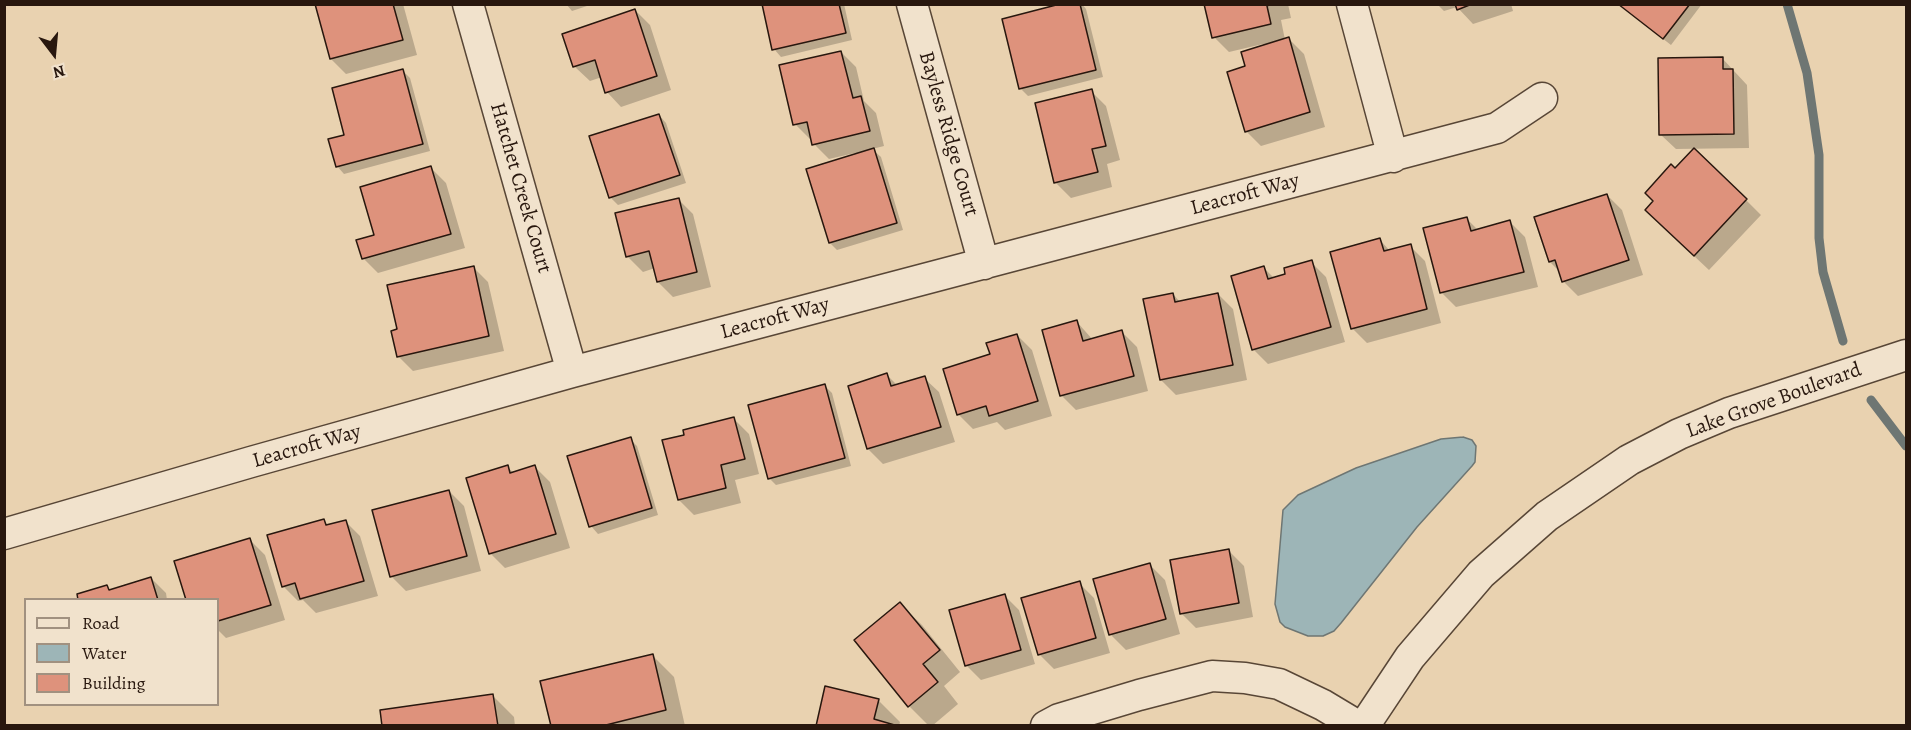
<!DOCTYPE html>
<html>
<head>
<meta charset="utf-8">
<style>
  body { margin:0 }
  #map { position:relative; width:1911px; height:730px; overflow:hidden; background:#e9d2b0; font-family:Alegreya,serif }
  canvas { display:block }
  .frame { position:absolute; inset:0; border:6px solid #28170e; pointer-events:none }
  .legend { position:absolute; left:24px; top:598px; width:195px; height:108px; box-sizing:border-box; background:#f1e2cc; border:2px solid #a19180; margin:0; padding:8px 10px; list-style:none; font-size:18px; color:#28170e }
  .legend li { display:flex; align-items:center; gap:12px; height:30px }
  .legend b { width:30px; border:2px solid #a19180 }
  .north { position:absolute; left:24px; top:24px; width:60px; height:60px; -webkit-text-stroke:4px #f1e2cc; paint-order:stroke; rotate:164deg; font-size:16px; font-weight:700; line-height:24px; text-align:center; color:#28170e }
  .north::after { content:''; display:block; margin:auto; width:21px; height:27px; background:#28170e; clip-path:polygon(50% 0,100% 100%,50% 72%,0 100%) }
</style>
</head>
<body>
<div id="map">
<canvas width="1911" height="730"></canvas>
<div class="frame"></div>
<ul class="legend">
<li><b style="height:8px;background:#f1e2cc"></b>Road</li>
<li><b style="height:16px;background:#9db5b7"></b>Water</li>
<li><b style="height:16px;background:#de927c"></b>Building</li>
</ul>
<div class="north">N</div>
</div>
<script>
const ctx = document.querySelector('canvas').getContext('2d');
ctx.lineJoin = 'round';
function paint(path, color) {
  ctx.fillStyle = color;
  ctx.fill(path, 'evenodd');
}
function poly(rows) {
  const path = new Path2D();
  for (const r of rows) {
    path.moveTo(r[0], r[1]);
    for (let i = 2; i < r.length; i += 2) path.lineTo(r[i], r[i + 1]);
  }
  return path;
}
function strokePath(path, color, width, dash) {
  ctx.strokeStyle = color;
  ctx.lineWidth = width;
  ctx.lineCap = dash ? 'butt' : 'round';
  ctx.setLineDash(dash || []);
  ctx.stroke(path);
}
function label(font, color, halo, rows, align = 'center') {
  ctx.font = font + ' Alegreya,serif';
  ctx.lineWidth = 4.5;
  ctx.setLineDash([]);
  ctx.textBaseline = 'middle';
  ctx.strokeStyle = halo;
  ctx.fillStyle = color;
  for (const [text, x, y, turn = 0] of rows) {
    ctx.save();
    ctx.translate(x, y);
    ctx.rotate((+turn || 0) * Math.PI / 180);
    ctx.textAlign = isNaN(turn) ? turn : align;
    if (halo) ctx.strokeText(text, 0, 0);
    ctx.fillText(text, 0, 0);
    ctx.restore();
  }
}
const water = poly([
  [1463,437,1472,440,1476,446,1475,462,1472,466,1417,527,1341,623,1334,631,1323,636,1308,636,1285,627,1280,622,1275,604,1283,510,1298,495,1356,468,1441,439,1463,437]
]);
const shadow = poly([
  [317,4,403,4,417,55,346,74,331,59],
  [566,4,593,4,572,11],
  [763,4,844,4,852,40,781,57,774,49],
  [1066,4,1082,4,1086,9,1103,77,1028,96,1020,88],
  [1206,4,1288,4,1291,18,1281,20,1285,40,1289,39,1304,54,1325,127,1261,146,1246,131,1247,67,1264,47,1263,44,1229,52,1214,37],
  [1437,4,1511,4,1513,11,1473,24,1457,7,1444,11],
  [1618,4,1702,4,1671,45],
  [635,10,650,25,671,90,621,107,607,92,602,77,590,81,575,67,564,34],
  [841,52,856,67,864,101,876,113,884,146,872,149,881,157,903,230,837,250,830,243,855,153,829,159,814,144,812,139,810,139,795,124],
  [1722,58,1747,85,1749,148,1676,149,1661,135],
  [403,71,410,78,430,151,344,174,337,166,346,136],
  [1091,91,1106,106,1120,160,1107,164,1112,187,1071,198,1056,183,1037,104],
  [659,115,666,123,686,183,618,205,611,198,591,137],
  [431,168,446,183,465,248,378,273,363,258,376,236],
  [1607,195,1622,210,1643,275,1578,296,1563,281,1560,272,1550,262],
  [678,199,693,214,711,287,673,297,658,282,655,268,643,272,628,257],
  [1746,200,1761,215,1709,270,1661,225,1655,201],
  [1467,219,1478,230,1510,222,1525,237,1538,287,1456,307,1441,292],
  [1380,240,1390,251,1410,246,1425,261,1441,323,1367,343,1352,328],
  [1311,262,1326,277,1345,342,1268,364,1253,349,1264,268,1274,278,1287,275],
  [473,267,488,282,504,351,413,371,398,356],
  [1173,294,1180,302,1218,294,1233,309,1247,380,1176,395,1161,380],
  [1077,322,1093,340,1122,332,1137,347,1148,391,1076,410,1061,395],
  [1017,335,1032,350,1052,416,1005,430,997,422,973,429,958,414,992,355],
  [887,375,898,386,924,378,939,392,955,442,883,464,868,449],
  [825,386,832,393,851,466,776,485,769,478],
  [734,419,749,434,759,474,735,480,741,503,694,515,679,500,686,436],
  [630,439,637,446,658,515,598,534,591,526,569,457],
  [507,467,514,473,535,467,550,482,570,548,505,568,490,553],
  [449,491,464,506,481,571,406,591,391,576],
  [323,520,329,526,345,521,360,536,378,596,316,613,303,600,298,601,283,586],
  [250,540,265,555,285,620,226,638,218,630,218,600],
  [1229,551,1244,566,1253,617,1196,628,1181,613],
  [1150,565,1165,580,1180,634,1126,650,1111,635,1095,580],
  [151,578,166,593,167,600,80,600,107,587,111,591],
  [1079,583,1094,598,1110,653,1054,669,1039,654],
  [1004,595,1019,610,1035,664,981,680,966,665],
  [900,604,922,625,960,672,944,686,958,704,932,726,929,726,909,706],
  [653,656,674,677,685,726,552,726],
  [492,695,514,717,515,726,384,726],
  [878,700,900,722,899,726,817,726]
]);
const stream = poly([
  [1787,4,1807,73,1819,155,1819,238,1823,272,1843,341],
  [1871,400,1906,446]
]);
const building = poly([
  [315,4,393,4,403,40,330,59,315,4],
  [762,4,839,4,846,33,772,50,762,4],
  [1060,4,1080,4,1096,70,1019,89,1002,19,1060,4],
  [1204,4,1271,4,1267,6,1271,24,1212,38,1204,4],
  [1455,4,1472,4,1457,10,1455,4],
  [1618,4,1690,4,1663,39,1618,4],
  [635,9,657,76,605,93,595,60,573,67,562,34,635,9],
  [1289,37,1310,112,1245,132,1227,72,1245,66,1241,52,1289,37],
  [841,51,853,98,861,96,870,131,812,145,807,122,793,125,779,65,841,51],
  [1723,57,1723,69,1733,69,1734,134,1659,135,1658,58,1723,57],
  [403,69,423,144,336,167,328,139,344,135,332,88,403,69],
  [1092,89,1106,146,1092,149,1098,172,1054,183,1035,103,1092,89],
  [659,114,680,175,609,198,589,136,659,114],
  [874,148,897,223,829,243,806,169,874,148],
  [1694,148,1747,199,1694,256,1645,210,1653,201,1645,193,1671,164,1675,168,1694,148],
  [431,166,451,234,362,259,356,240,374,235,360,187,431,166],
  [1607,194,1629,260,1562,282,1555,260,1549,262,1534,217,1607,194],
  [679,198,697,272,657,282,649,251,626,257,615,213,679,198],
  [1467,217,1471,231,1510,220,1524,272,1440,293,1423,228,1467,217],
  [1380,238,1384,251,1411,244,1427,309,1351,329,1330,252,1380,238],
  [1312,260,1331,327,1252,350,1231,276,1264,266,1268,279,1285,274,1284,268,1312,260],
  [474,266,489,336,397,357,391,331,397,329,387,285,474,266],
  [1173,293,1175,302,1218,293,1233,365,1160,380,1143,299,1173,293],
  [1077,320,1083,341,1122,330,1134,376,1060,396,1042,330,1077,320],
  [1017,334,1038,401,989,416,986,406,957,415,943,369,990,354,986,343,1017,334],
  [887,373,891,386,925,376,941,427,867,449,848,386,887,373],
  [825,384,845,458,768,479,748,405,825,384],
  [734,417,745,459,721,465,726,488,678,500,662,440,684,435,683,430,734,417],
  [631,437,652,508,589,527,567,456,631,437],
  [508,465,510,473,535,465,556,534,489,554,466,478,508,465],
  [449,490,467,556,390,577,372,510,449,490],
  [324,519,326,525,346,520,364,581,300,599,295,583,282,587,267,535,324,519],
  [250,538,271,605,218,621,218,600,186,600,174,561,250,538],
  [1229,549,1239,603,1180,614,1170,560,1229,549],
  [1150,563,1166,619,1109,635,1093,579,1150,563],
  [151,577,158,600,78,600,77,594,107,585,109,590,151,577],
  [1080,581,1096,638,1038,655,1021,598,1080,581],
  [1005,594,1021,650,965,666,949,610,1005,594],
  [900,602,940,650,923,664,938,682,908,707,854,640,900,602],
  [653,654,666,710,602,726,551,726,540,681,653,654],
  [825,686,879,699,874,719,898,726,816,726,825,686],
  [493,694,498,726,382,726,380,710,493,694]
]);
const minor = poly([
  [468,4,572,372],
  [912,4,984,264],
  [1352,4,1393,157],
  [4,534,251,462,572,372,1497,128,1542,98],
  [1046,726,1059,719,1139,695,1212,676,1245,678,1279,684,1323,705,1358,726],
  [1364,726,1410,657,1481,574,1547,516,1629,460,1679,434,1729,413,1906,355]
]);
const streetNames = [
  ["Bayless Ridge Court",948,134,74],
  ["Hatchet Creek Court",520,188,74],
  ["Leacroft Way",1245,195,-15],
  ["Leacroft Way",775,319,-15],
  ["Lake Grove Boulevard",1774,401,-20],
  ["Leacroft Way",307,447,-16]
];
paint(water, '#9db5b7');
strokePath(water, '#6e7673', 1.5);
paint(shadow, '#0003');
strokePath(stream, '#6e7673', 9);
paint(building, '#de927c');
strokePath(building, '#28170e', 1.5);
strokePath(minor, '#584636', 33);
strokePath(minor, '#f1e2cc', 30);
label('21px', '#28170e', '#f1e2cc', streetNames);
</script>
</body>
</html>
